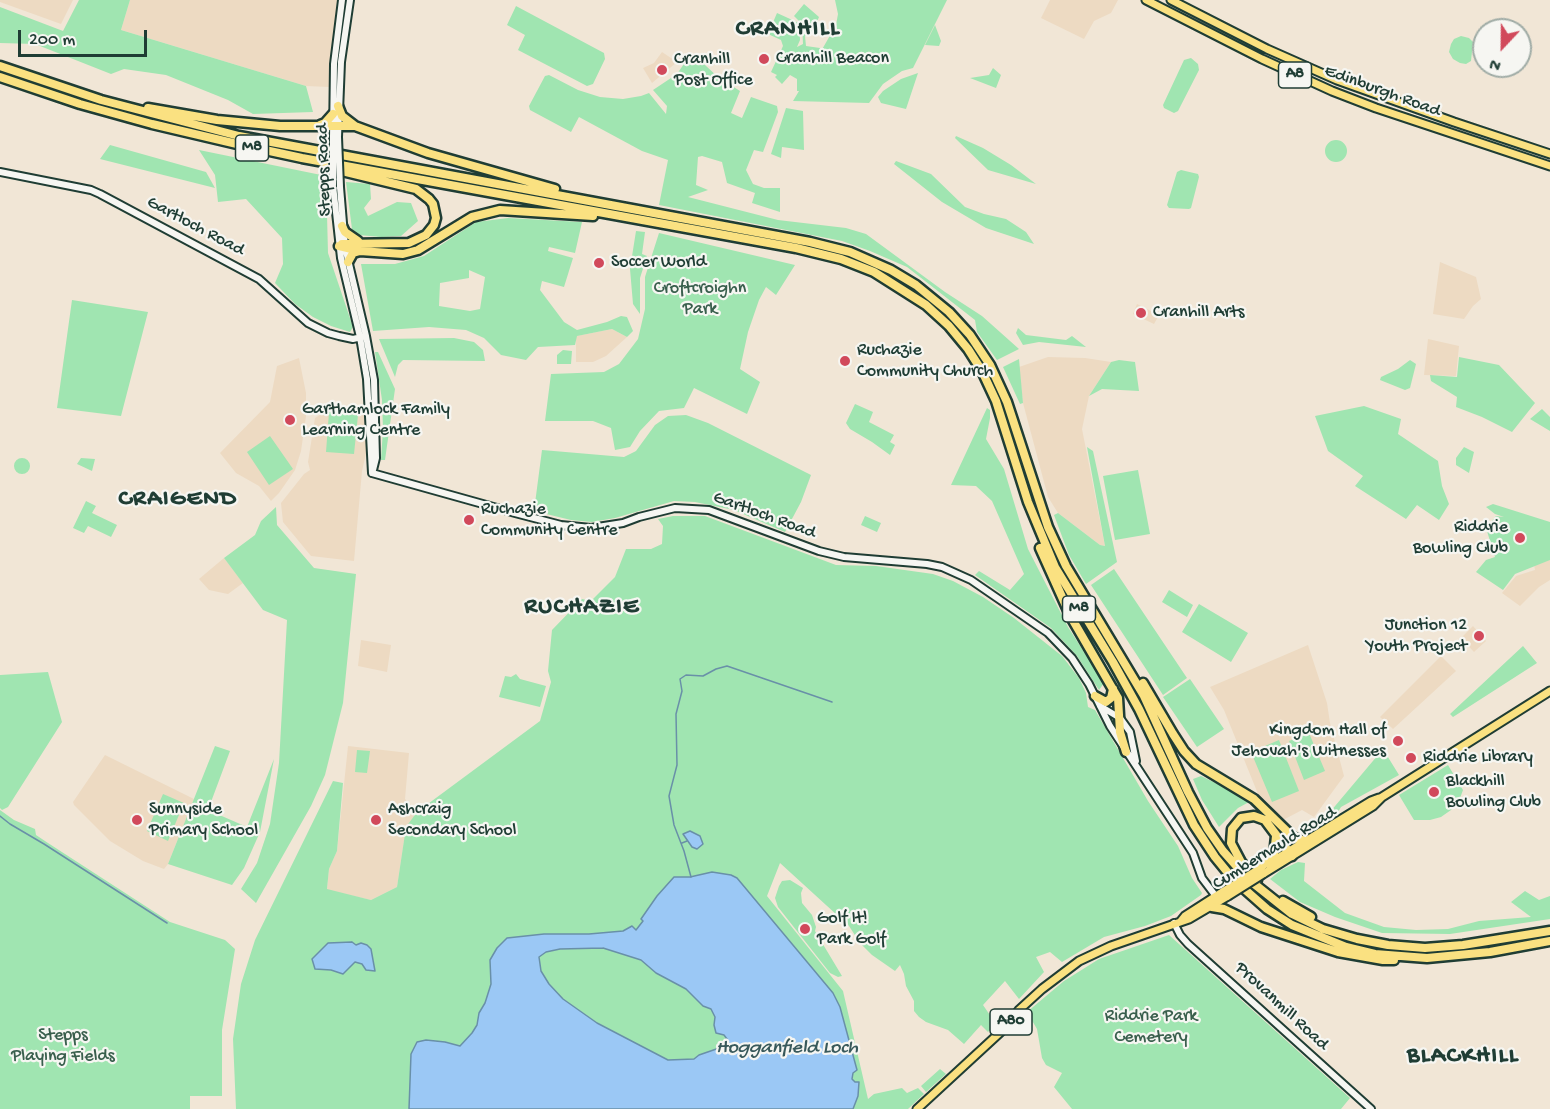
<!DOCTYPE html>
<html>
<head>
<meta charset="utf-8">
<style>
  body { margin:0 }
  #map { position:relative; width:1550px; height:1109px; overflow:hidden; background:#f1e6d6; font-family:"Gochi Hand",sans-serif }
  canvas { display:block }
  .north { position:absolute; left:1472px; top:18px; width:60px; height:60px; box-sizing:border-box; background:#f6f6f2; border:2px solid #a0aca6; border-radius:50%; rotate:202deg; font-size:16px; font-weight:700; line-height:24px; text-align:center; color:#1f3d34 }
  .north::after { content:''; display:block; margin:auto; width:21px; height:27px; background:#d1495b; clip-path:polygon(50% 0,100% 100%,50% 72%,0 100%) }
  .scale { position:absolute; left:18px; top:30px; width:129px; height:27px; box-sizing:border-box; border:3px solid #1f3d34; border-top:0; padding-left:8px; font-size:18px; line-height:21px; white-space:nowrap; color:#1f3d34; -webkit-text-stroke:4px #f6f6f2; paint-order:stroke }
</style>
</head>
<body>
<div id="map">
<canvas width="1550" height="1109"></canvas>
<div class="north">N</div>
<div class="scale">200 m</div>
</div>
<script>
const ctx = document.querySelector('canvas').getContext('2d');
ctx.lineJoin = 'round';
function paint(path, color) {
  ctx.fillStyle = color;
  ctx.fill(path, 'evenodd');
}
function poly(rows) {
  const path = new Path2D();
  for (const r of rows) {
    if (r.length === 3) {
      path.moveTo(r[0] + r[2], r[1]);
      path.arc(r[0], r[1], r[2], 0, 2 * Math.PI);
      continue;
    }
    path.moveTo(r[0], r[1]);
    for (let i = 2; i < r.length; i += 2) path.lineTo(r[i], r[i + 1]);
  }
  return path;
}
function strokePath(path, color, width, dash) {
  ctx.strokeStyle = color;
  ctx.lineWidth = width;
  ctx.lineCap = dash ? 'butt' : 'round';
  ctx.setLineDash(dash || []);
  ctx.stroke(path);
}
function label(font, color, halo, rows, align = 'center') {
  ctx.font = font + ' "Gochi Hand",sans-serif';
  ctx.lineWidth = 4.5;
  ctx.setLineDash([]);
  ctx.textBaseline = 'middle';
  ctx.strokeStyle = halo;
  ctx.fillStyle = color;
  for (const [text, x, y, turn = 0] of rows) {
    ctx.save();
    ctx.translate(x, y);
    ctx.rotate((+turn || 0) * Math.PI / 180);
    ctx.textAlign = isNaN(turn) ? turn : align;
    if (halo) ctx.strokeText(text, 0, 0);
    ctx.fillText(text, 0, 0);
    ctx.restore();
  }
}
const built = poly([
  [0,0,73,0,61,24,0,2],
  [130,0,337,0,329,87,306,86,121,30],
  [1050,0,1118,0,1111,13,1094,21,1084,39,1041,18],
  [662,52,677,62,652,83,643,68,654,63],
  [1440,262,1476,277,1481,299,1473,306,1464,319,1433,314],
  [1137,304,1159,315,1154,324,1133,314],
  [612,329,627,337,606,356,593,362,576,362,576,336],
  [1428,339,1459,346,1456,376,1424,375],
  [1048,357,1085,358,1111,362,1089,396,1082,429,1105,546,1100,545,1058,513,1048,497,1023,403,1019,367],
  [299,358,306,393,306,416,301,451,295,470,279,493,271,501,259,486,236,473,220,453,270,402,277,366],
  [328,410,366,414,367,449,362,471,354,561,311,556,283,522,281,503,304,474,310,470,308,462,315,418],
  [1550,554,1550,580,1539,587,1520,606,1502,593,1516,576,1535,570,1533,559],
  [224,558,243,583,228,594,209,590,199,579],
  [1473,626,1486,641,1474,652,1461,638],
  [361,640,391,645,387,672,358,666],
  [1308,645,1327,703,1330,723,1344,776,1314,817,1302,810,1283,820,1258,794,1224,710,1210,687],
  [1441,656,1456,671,1393,729,1380,717],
  [348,746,409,753,405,799,417,812,406,828,397,887,371,900,327,890,329,869,337,851],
  [105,755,194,799,168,864,164,869,143,861,110,841,74,805,73,802]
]);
const green = poly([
  [79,0,130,0,121,30,306,86,313,112,253,114,228,100,166,75,124,69,111,74,35,44,0,43,0,7,63,31],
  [835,0,947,0,913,68,902,71,883,84,869,103,793,101,799,91,797,91,797,79,790,75,782,84,775,77,777,75,771,72,783,46,781,40,768,34,777,13,799,23,800,40,797,47,803,44,802,24,794,16,804,4,819,17,813,31,805,36,806,46,820,48,820,53,836,25,838,14],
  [516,6,604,53,605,59,593,84,587,86,518,50,525,35,507,25],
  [935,25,941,41,939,46,925,45],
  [1461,36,1469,38,1473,42,1471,61,1466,64,1460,63,1453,59,1449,52,1451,44,1454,39],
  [693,54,718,77,740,91,731,113,742,118,751,97,777,106,778,112,763,152,754,150,746,170,753,184,764,188,780,188,780,212,752,203,755,193,727,183,722,162,702,156,698,157,696,185,708,190,688,197,778,220,846,228,866,234,945,292,982,316,1019,349,997,360,977,332,975,320,907,267,870,251,842,241,659,205,668,160,642,151,579,117,571,132,530,110,529,106,545,76,549,75,578,90,600,97,623,99,641,96,649,93,666,114,667,106,653,90,677,74,690,55],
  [1191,58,1198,64,1199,70,1178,111,1174,113,1164,108,1163,105,1184,60],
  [993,68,1001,75,996,88,970,78,989,75],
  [918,73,906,109,881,103,878,97,883,91,901,79],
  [786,108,803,111,804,150,782,147,781,158,771,154],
  [956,136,983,148,1011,165,1036,184,988,170,955,138],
  [1336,151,11],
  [110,145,206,172,215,188,100,159],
  [199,150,326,176,328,253,353,327,350,332,331,326,313,317,295,304,275,283,283,264,282,238,246,199,218,202,215,175],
  [896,161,931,174,965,207,984,214,1006,219,1026,232,1034,244,986,228,942,202,894,164],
  [1181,170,1198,174,1199,177,1191,208,1189,209,1169,208,1167,205,1177,172],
  [346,182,370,184,371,199,364,208,368,216,397,202,411,203,418,221,401,236,381,237,359,235,352,229],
  [508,218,582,222,575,253,549,247,548,251,573,258,564,287,542,281,540,290,564,322,577,330,607,322,621,316,627,317,633,331,627,337,612,329,577,336,575,345,538,347,526,360,501,355,484,338,466,330,429,327,373,331,361,264,395,264,424,256,476,222],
  [469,270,485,277,480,309,470,311,439,306,440,283,469,278],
  [636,231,645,232,642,254,647,256,640,278,640,314,633,304,630,269],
  [659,233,795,265,776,295,766,287,759,300,748,332,740,369,760,382,747,414,694,388,684,408,659,411,640,431,630,447,615,450,611,428,593,421,545,421,551,374,604,372,619,364,638,339,645,309,645,277],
  [72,300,148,312,121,416,57,408],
  [1018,328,1026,335,1066,340,1072,336,1086,347,1039,342,1023,345,1016,333],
  [454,338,474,342,483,350,485,361,403,360,398,365,395,377,379,339],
  [563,350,572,351,571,364,557,364,557,355],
  [375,352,378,352,395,389,385,460,381,460,383,429,382,400],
  [1459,357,1499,365,1535,403,1512,432,1482,417,1456,407,1457,397,1431,381,1430,375,1457,377],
  [1019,359,1023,403,1020,404,1003,367],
  [1119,360,1135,362,1139,391,1102,389,1089,396,1111,362],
  [1410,360,1416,364,1410,388,1405,390,1380,380,1381,377,1398,369],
  [855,404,873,412,869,422,894,435,890,442,895,445,890,455,872,442,850,429,846,423],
  [1364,406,1401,419,1398,434,1438,461,1442,486,1449,504,1439,520,1417,505,1406,519,1355,486,1363,476,1328,451,1315,416],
  [987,408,990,410,990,418,986,439,1004,469,1028,549,1068,627,1104,683,1099,690,1077,656,1051,628,975,575,979,571,1010,590,1024,574,992,501,976,486,951,485],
  [1542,409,1550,417,1550,431,1530,419],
  [329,412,358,415,354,454,326,452],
  [686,415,708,423,811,475,801,502,785,532,734,510,695,502,674,501,615,518,592,522,571,520,534,511,542,450,624,457,636,451,655,425,668,416],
  [270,436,293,469,269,485,247,452],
  [1087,447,1093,451,1117,562,1086,584,1069,555,1054,515,1058,513,1100,545,1105,546],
  [1464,447,1474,452,1469,473,1456,465,1456,458],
  [22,466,8],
  [81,458,95,459,92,471,77,464],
  [1138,470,1150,534,1115,540,1103,476],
  [86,501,96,506,92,513,117,525,111,537,88,526,84,533,73,528],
  [1493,504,1550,522,1550,560,1515,574,1503,590,1476,572,1486,560,1495,557,1486,528,1496,516,1504,517,1495,514,1486,507],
  [276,507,277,525,314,568,356,574,343,703,325,775,311,806,256,903,241,889,257,863,270,824,279,763,287,620,263,610,224,558,255,535,261,521],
  [673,516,705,516,836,565,876,566,933,574,953,581,983,597,1014,618,1062,656,1079,678,1086,693,1088,707,1095,710,1148,801,1178,846,1192,878,1202,893,1201,895,1171,916,1145,926,1104,937,1062,962,1050,952,1036,957,1044,972,1019,999,1005,981,983,1005,996,1024,988,1032,981,1025,964,1044,948,1030,926,1022,919,1017,914,1011,914,1001,906,986,904,974,900,965,895,971,872,955,860,943,849,926,780,863,767,896,843,991,868,1099,874,1094,902,1088,907,1093,918,1088,924,1094,908,1109,236,1109,233,1039,241,984,255,940,333,781,343,783,337,851,329,869,327,889,371,900,397,887,406,827,417,812,540,721,551,682,548,671,552,630,582,599,591,601,615,577,626,549,651,549,662,544,663,526,658,519],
  [865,516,881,523,877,532,861,525],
  [1114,569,1187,678,1163,695,1091,585],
  [1169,590,1193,605,1187,617,1162,602],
  [1199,604,1248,633,1231,662,1182,632],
  [1523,646,1537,663,1453,717,1450,714],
  [48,672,62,722,8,807,2,810,0,808,0,675],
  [516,674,520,679,546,686,540,707,499,697,505,676,511,677],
  [1190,679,1224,729,1197,747,1163,697],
  [1309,733,1325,771,1304,780,1289,741],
  [1279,740,1299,791,1272,802,1251,752],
  [215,746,230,751,208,810,247,827,274,759,260,832,244,868,232,885,168,864],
  [1383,749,1399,775,1341,807,1337,814,1325,818],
  [357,750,370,751,367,773,355,772],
  [1448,765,1463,790,1459,801,1451,810,1441,817,1430,820,1414,820,1399,795],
  [1201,776,1230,790,1249,802,1238,808,1219,827,1202,800,1193,779],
  [163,794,184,803,168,841,147,831],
  [0,810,14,820,35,829,36,835,48,843,170,922,225,940,235,949,222,1030,222,1096,190,1096,190,1109,0,1109],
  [1298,862,1305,863,1304,881,1345,913,1384,927,1416,930,1448,929,1479,921,1531,917,1511,902,1525,891,1539,900,1550,896,1550,919,1450,934,1382,933,1335,917,1300,902,1270,879,1281,870],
  [790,880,803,888,801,893,802,903,812,915,816,927,815,931,842,976,838,977,830,973,778,907,775,898,779,886,782,881],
  [1169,935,1350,1098,1341,1109,1072,1109,1054,1087,1062,1073,1046,1065,1042,1058,1037,1029,1027,1012,1064,981,1099,959],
  [940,1069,946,1074,926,1092,921,1086]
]);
const water = poly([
  [690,831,700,836,703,844,697,849,692,847,683,834,690,831],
  [712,872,731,875,737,878,833,993,840,1007,857,1070,853,1073,852,1079,855,1082,859,1082,858,1096,853,1109,409,1109,411,1054,417,1042,426,1040,445,1042,460,1046,472,1033,477,1025,479,1013,485,1003,491,984,490,960,497,948,507,938,544,934,589,934,623,931,632,926,636,930,643,921,641,919,657,896,674,877,690,877,712,872],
  [603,948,641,960,656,973,686,989,703,1006,711,1009,715,1017,714,1025,716,1033,724,1035,727,1039,725,1046,699,1055,694,1059,668,1060,597,1023,563,999,549,984,541,971,539,957,546,952,560,949,603,948],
  [352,942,356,945,361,943,367,945,371,949,375,971,366,970,362,964,355,962,343,974,331,970,315,969,312,959,328,943,352,942]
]);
const stream = poly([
  [0,816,10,824,44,844,167,923],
  [682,843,687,841],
  [691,877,684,851,674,825,669,796,677,765,676,714,682,691,680,679,686,675,703,676,716,669,727,666,832,702]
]);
const secondary = poly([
  [333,137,334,64,342,0],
  [338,137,341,62,350,0],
  [0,172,91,190,100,194,259,279,308,323,328,333,339,336,353,339,366,336],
  [333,185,341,258,360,337,367,379,372,473],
  [340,187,345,247,366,336,374,380,376,458,373,470],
  [372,473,515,513,561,525,591,528,623,523,639,517,675,508,709,510,819,551,844,557,927,564,942,567,971,580,1048,633,1072,658,1089,684,1110,726,1193,853,1202,878,1218,899],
  [1100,706,1120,718,1130,732,1136,761],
  [1174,923,1180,935,1188,944,1371,1109]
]);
const primary = poly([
  [1146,0,1262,59,1332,91,1376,108,1550,166],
  [1171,0,1267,49,1337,80,1454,122,1550,154],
  [1268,864,1371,801,1379,798],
  [1263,874,1373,806,1382,797,1550,691],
  [1181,921,1185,916,1224,891],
  [917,1109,1006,1027,1019,1010,1042,989,1079,961,1111,946,1189,919,1228,896]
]);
const motorway = poly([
  [0,66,101,100,239,136,810,242,850,252,891,270,916,285,949,312,970,335,990,365,1007,402,1048,527,1066,566,1144,696,1188,792,1207,828,1223,851,1248,879,1292,914,1323,929,1357,939,1388,945,1425,948,1463,945,1550,931],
  [0,77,80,104,152,124,237,144,302,158,796,248,841,259,874,272,926,305,949,326,968,349,982,371,996,401,1028,502,1055,567,1113,662,1139,709,1194,825,1215,857,1233,879,1267,909,1292,925,1346,947,1375,954,1427,958,1490,952,1550,941],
  [338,106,342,116,355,126,428,153,555,189],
  [148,108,217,120,280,126,353,126],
  [320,125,325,123,333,114],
  [342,226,345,232,358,241],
  [342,244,409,243,426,235,434,225,436,218,433,204,429,199,416,189,346,172],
  [339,246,360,251,403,254,418,250,472,217,500,210,593,216],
  [348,262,353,253,360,251],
  [1040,548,1071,617,1118,698,1120,732,1126,752],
  [1143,683,1173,734,1184,751,1196,764,1254,799,1294,838,1306,841],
  [1095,696,1106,702,1111,698,1113,689],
  [1259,869,1274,855,1276,836],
  [1257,880,1241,862,1231,843,1232,829,1241,818,1254,816,1265,820,1292,856],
  [1283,901,1311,917],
  [1212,907,1224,909,1261,927,1338,952,1383,960,1394,960]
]);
const secondaryBridge = poly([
  [333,137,333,185],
  [338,137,340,187]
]);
const primaryBridge = poly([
  [1224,891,1259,869],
  [1228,896,1263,874]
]);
const markers = [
  [764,59,6,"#d1495b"],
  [662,70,6,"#d1495b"],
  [599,263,6,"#d1495b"],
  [1141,313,6,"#d1495b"],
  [845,361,6,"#d1495b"],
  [290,420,6,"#d1495b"],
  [469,520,6,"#d1495b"],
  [1520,538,6,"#d1495b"],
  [1479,636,6,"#d1495b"],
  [1398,741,6,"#d1495b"],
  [1411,758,6,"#d1495b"],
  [1434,792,6,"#d1495b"],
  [137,820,6,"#d1495b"],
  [376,820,6,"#d1495b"],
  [805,929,6,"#d1495b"]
];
const shields = [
  [1295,75,33],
  [252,148,33],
  [1079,609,33],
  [1011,1022,42]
];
const shieldNames = [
  ["A8",1295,75],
  ["M8",252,148],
  ["M8",1079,609],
  ["A80",1011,1022]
];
const poiNames = [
  ["Cranhill Beacon",776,59],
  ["Cranhill",674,60],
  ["Post Office",674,81],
  ["Soccer World",611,263],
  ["Cranhill Arts",1153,313],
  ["Ruchazie",857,351],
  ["Community Church",857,372],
  ["Garthamlock Family",302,410],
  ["Learning Centre",302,431],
  ["Ruchazie",481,510],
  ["Community Centre",481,531],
  ["Riddrie",1508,528,"right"],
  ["Bowling Club",1508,549,"right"],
  ["Junction 12",1467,626,"right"],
  ["Youth Project",1467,647,"right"],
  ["Kingdom Hall of",1386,731,"right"],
  ["Jehovah's Witnesses",1386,752,"right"],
  ["Riddrie Library",1423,758],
  ["Blackhill",1446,782],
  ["Bowling Club",1446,803],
  ["Sunnyside",149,810],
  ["Primary School",149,831],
  ["Ashcraig",388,810],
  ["Secondary School",388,831],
  ["Golf It!",817,919],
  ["Park Golf",817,940]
];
const streetNames = [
  ["Edinburgh Road",1382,92,20],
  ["Stepps Road",325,170,-92],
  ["Gartloch Road",195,227,28],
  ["Gartloch Road",764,516,20],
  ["Cumbernauld Road",1275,849,-32],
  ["Provanmill Road",1281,1007,43]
];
const parkNames = [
  ["Croftcroighn",700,289],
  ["Park",700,310],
  ["Riddrie Park",1151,1017],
  ["Cemetery",1151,1038],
  ["Stepps",63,1036],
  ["Playing Fields",63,1057]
];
const waterNames = [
  ["Hogganfield Loch",787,1049]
];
const districtNames = [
  ["CRANHILL",788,30],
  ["CRAIGEND",178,500],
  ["RUCHAZIE",582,608],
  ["BLACKHILL",1463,1057]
];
paint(built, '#eddac2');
paint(green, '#a0e5b1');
paint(water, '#9bc8f5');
strokePath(water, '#6990a8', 1.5);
strokePath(stream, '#6990a8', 1.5);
strokePath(secondary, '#1f3d34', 10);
strokePath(primary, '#1f3d34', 11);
strokePath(motorway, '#1f3d34', 13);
strokePath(secondary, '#f6f6f2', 6);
strokePath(primary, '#fae181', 7);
strokePath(motorway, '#fae181', 8);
strokePath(secondaryBridge, '#1f3d34', 10, []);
strokePath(primaryBridge, '#1f3d34', 11, []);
strokePath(secondaryBridge, '#f6f6f2', 6);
strokePath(primaryBridge, '#fae181', 7);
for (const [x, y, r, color] of markers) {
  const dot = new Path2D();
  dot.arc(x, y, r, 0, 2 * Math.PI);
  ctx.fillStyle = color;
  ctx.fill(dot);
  strokePath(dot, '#f6f6f2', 2);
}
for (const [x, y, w] of shields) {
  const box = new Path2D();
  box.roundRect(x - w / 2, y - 13, w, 26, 4.5);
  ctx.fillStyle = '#f6f6f2';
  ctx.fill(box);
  strokePath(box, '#1f3d34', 1.5);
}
label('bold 16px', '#1f3d34', null, shieldNames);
label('18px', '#1f3d34', '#f6f6f2', poiNames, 'left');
label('18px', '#1f3d34', '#f6f6f2', streetNames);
label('18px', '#395f4d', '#f6f6f2', parkNames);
label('italic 20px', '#38595b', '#f6f6f2', waterNames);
ctx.letterSpacing = '1.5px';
label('bold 24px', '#1f3d34', '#f6f6f2', districtNames);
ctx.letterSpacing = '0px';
</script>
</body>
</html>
